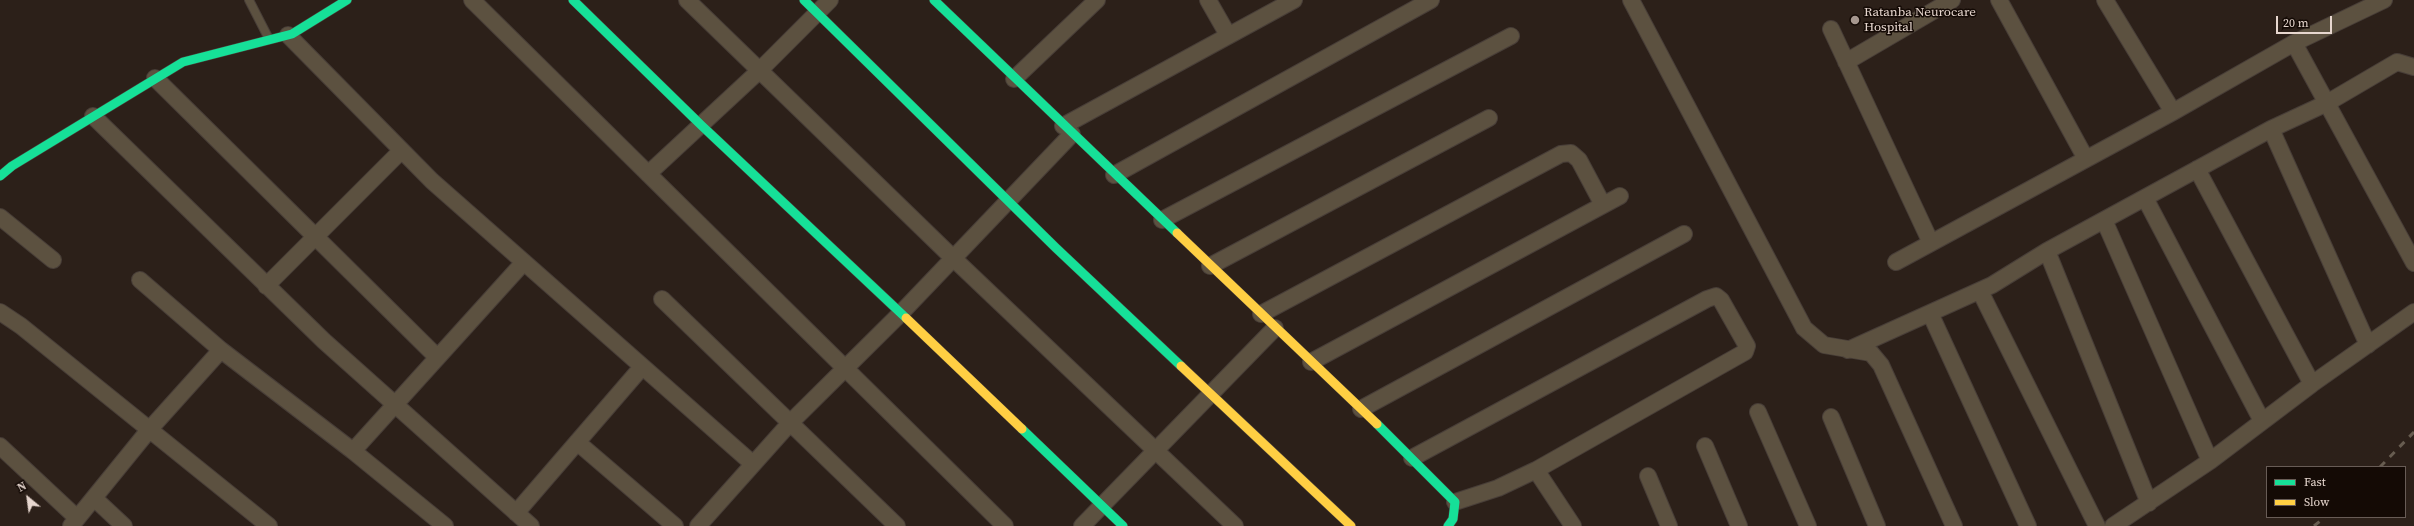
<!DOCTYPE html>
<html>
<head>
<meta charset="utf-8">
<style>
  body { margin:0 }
  #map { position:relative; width:2414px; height:526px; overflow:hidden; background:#2c2019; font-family:"Source Serif 4",serif }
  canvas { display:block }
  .legend { position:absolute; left:2266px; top:466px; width:140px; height:52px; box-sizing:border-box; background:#140a05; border:1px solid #685c56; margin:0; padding:5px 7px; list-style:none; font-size:12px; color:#e7d7cf }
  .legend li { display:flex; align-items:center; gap:8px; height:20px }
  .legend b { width:20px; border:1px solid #685c56 }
  .north { position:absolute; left:8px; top:478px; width:40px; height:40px; -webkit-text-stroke:3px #140a05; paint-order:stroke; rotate:331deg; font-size:11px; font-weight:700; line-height:16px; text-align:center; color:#e7d7cf }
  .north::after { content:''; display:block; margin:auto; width:14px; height:18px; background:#e7d7cf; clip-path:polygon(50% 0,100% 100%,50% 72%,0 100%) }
  .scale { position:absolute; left:2276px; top:16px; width:56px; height:18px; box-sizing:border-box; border:2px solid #e7d7cf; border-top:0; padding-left:5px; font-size:12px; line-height:14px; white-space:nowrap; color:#e7d7cf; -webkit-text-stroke:3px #140a05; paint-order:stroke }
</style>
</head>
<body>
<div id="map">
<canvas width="2414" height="526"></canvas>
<ul class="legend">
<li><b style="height:5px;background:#16e098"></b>Fast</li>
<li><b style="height:5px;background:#ffcf43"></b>Slow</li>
</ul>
<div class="north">N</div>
<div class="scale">20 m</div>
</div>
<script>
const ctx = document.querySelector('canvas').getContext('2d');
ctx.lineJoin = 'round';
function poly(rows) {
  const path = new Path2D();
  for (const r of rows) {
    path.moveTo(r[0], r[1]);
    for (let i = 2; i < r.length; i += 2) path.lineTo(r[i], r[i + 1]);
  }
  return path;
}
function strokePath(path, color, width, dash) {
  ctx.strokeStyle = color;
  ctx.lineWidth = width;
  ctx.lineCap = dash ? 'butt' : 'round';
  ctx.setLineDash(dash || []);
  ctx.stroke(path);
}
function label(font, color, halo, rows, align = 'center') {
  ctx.font = font + ' "Source Serif 4",serif';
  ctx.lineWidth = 3;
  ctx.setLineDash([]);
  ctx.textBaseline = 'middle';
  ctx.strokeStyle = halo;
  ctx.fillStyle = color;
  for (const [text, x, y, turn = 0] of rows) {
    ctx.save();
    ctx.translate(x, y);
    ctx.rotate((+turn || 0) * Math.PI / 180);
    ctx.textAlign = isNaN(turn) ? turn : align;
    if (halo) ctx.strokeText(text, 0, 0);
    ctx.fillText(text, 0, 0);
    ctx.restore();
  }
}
const lane = poly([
  [249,0,269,39]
]);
const street = poly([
  [472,0,1005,526],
  [687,0,953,258,1235,526],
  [1208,0,1228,35],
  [1631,0,1804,328,1824,345,1871,353,1881,365,1954,526],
  [1999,0,2086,159],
  [2105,0,2173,112],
  [1831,29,1931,243],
  [288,35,432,181,753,464],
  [2294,43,2414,263],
  [1846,62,1952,0],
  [155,78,437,357],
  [1014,79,1097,0],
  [93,116,324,341,531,526],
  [1063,126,1294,0],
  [2271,129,2368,345],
  [2197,169,2312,384],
  [648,174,759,71,830,0],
  [1114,175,1431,0],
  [2145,198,2262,421],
  [0,217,53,260],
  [1162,220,1511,36],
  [2104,220,2210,461],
  [2047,251,2149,503],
  [1896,262,2173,112,2294,43,2384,0],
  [1210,266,1489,118],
  [140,280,221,350,353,451,445,526],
  [266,286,401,151],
  [1980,291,2097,526],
  [662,299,897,526],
  [0,312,21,326,269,526],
  [1930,313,2028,526],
  [1261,314,1561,154,1571,153,1579,160,1603,205],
  [1848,350,1992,285,2047,251,2271,129,2327,103,2397,62,2414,67],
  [1311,362,1620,196],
  [1361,409,1684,234],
  [1758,412,1808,526],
  [1831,417,1877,526],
  [577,442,675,526],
  [0,446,77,518],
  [1705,446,1739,526],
  [353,451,524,262],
  [1412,458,1707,299,1716,296,1721,300,1747,346,1745,352,1536,470,1498,488,1455,502],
  [1536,470,1573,526],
  [1648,476,1669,526],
  [94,498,124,526],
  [516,513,642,367],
  [71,526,149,430,221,350],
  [698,526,790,423,901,313,1072,134],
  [1082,526,1275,328],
  [2113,526,2210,461,2312,384,2414,312]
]);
const fast = poly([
  [573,0,701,125,906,318],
  [804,0,1056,248,1181,366],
  [934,0,1177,233],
  [0,176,12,166,183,62,292,34,347,0],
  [1377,424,1455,502,1453,519,1448,526],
  [1022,429,1123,526]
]);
const slow = poly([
  [1177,233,1377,424],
  [906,318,1022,429],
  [1181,366,1351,526]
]);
const rail = poly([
  [2380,467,2414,432],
  [2314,526,2325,517]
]);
const markers = [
  [1855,20,5,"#a6978f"]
];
const poiNames = [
  ["Ratanba Neurocare",1864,13],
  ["Hospital",1864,28]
];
strokePath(lane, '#483e38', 10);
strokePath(street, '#483e38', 18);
strokePath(fast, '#483e38', 10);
strokePath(slow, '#483e38', 10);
strokePath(lane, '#5c5140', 8);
strokePath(street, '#5c5140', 16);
strokePath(fast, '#16e098', 9);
strokePath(slow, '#ffcf43', 9);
strokePath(rail, '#675c50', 3, [7, 7]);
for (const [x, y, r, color] of markers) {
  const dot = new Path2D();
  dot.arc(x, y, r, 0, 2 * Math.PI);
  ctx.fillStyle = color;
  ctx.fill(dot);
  strokePath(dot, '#140a05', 1.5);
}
label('13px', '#e7d7cf', '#140a05', poiNames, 'left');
</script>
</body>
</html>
